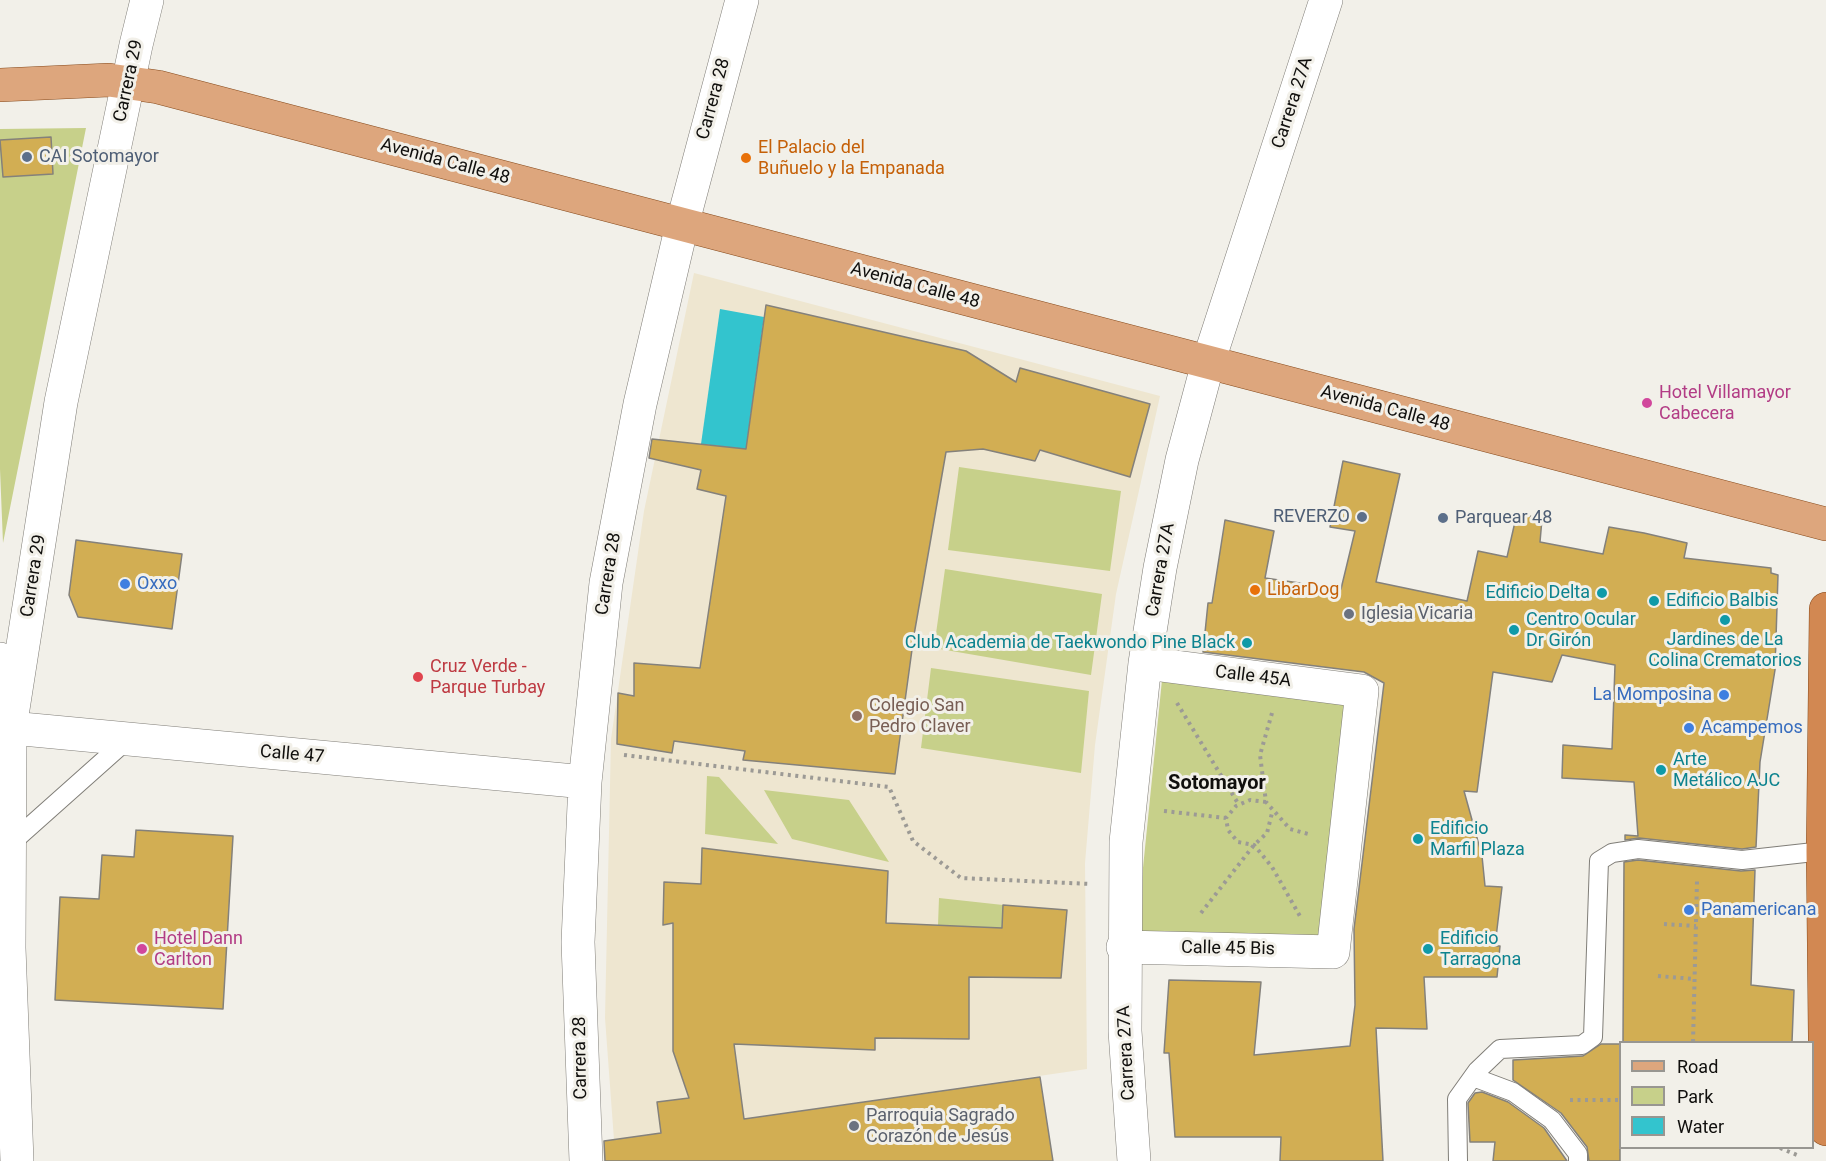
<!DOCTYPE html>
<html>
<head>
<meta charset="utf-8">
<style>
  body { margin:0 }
  #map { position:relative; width:1826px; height:1161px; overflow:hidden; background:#f2f0e9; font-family:Roboto,sans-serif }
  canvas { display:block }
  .legend { position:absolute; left:1619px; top:1041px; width:195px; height:108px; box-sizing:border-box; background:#f2f0e9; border:2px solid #989691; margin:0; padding:8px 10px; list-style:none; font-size:18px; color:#100f0d }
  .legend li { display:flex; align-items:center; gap:12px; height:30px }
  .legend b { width:30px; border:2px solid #989691 }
</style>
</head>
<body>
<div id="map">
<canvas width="1826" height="1161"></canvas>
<ul class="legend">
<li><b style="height:8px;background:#dda67d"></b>Road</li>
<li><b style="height:16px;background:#c7d08a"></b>Park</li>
<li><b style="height:16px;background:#33c4ce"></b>Water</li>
</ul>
</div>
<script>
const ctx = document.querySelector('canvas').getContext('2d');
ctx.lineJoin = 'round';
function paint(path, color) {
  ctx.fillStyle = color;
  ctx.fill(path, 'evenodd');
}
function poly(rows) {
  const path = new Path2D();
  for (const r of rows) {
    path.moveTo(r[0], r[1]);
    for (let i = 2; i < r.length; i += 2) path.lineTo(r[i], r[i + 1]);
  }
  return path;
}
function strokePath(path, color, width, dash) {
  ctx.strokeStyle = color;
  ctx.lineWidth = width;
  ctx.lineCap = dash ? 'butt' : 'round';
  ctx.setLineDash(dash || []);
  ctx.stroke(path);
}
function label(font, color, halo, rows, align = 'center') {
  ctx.font = font + ' Roboto,sans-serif';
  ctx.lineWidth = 6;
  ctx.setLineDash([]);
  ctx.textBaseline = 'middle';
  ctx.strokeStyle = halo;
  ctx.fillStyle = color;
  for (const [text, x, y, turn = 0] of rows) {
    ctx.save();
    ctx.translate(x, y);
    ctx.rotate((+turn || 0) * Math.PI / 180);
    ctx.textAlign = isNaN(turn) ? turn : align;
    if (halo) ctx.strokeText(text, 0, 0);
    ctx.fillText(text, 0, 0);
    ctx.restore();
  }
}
const education = poly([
  [694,273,1160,396,1116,594,1095,745,1085,863,1087,1069,744,1119,740,1090,658,1102,661,1133,614,1140,605,1018,611,739,644,511]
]);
const green = poly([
  [86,128,3,543,0,469,0,129],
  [959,467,1121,491,1110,571,948,550],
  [945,569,1102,594,1091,675,934,648],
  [931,668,1089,691,1081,773,921,748],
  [1163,670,1354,696,1323,945,1136,937],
  [707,776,719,777,778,844,705,834],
  [764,790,849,800,889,862,792,839],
  [939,898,1003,905,1002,930,938,925]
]);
const water = poly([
  [720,309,764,317,746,449,701,444]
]);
const building = poly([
  [51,137,53,174,3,177,0,140,51,137],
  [766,305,966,351,1016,382,1020,368,1150,404,1130,477,1040,450,1035,461,983,449,946,452,914,635,895,774,743,760,745,751,674,741,672,753,617,744,618,693,634,696,634,663,700,668,726,496,697,489,701,470,649,458,652,439,746,449,766,305],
  [1343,461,1400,474,1376,582,1467,601,1478,551,1507,557,1517,513,1542,519,1540,542,1603,554,1609,527,1644,533,1687,543,1684,558,1771,568,1771,573,1778,575,1775,670,1760,762,1756,847,1742,849,1639,838,1625,840,1625,835,1638,836,1634,782,1562,778,1563,745,1612,749,1615,665,1562,655,1552,682,1493,672,1477,792,1464,791,1482,856,1485,886,1502,887,1495,946,1500,946,1497,977,1424,977,1427,1029,1376,1028,1383,1161,1280,1161,1281,1137,1175,1137,1169,1053,1164,1053,1169,980,1261,982,1254,1055,1350,1046,1355,1005,1354,929,1384,683,1364,672,1203,652,1208,603,1212,603,1225,520,1274,531,1265,578,1341,589,1355,531,1330,527,1343,461],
  [76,540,182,554,172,629,78,617,69,595,76,540],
  [136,830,233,836,223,1009,55,1000,60,897,99,899,102,855,134,857,136,830],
  [702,848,888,871,886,923,1002,928,1003,905,1067,910,1061,978,969,977,969,1039,875,1038,875,1050,734,1044,744,1119,1040,1077,1053,1161,605,1161,604,1141,661,1133,657,1102,689,1098,673,1051,673,923,663,925,664,882,701,884,702,848],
  [1638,860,1741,871,1755,870,1751,985,1794,990,1792,1042,1623,1042,1624,862,1638,860],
  [1601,1044,1620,1044,1620,1161,1589,1161,1587,1147,1561,1113,1513,1080,1513,1060,1583,1056,1601,1044],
  [1482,1092,1508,1102,1544,1128,1567,1161,1493,1161,1495,1142,1470,1142,1468,1103,1475,1093,1482,1092]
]);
const path = poly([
  [1177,703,1239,805],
  [1272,713,1260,755,1266,802,1290,829,1312,835],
  [624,755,889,787,913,841,961,878,1091,884],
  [1266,802,1250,800,1236,806,1226,818,1228,830,1238,842,1254,845,1272,867,1301,918],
  [1164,811,1226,818],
  [1201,913,1254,845,1267,833,1272,813],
  [1664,924,1696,926],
  [1658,976,1694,979],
  [1693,1042,1697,881],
  [1570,1100,1620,1100],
  [1780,1148,1797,1155]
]);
const service = poly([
  [9,845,128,739],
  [1473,1077,1513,1092,1552,1120,1578,1154,1578,1161],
  [1458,1161,1457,1099,1477,1071,1500,1049,1582,1045,1593,1037,1599,861,1612,853,1638,849,1742,860,1823,851]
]);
const minor = poly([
  [0,659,9,717],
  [0,727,585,782],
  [1123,947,1333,952,1362,691,1145,663],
  [586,1161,578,942,585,782,606,583,640,404,682,225,742,0],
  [1134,1161,1125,1031,1126,842,1145,663,1160,568,1182,460,1208,363,1326,0]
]);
const tertiary = poly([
  [17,1161,9,948,10,728,61,402,136,45,147,0]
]);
const primary = poly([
  [0,85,109,80,158,87,1826,524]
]);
const trunk = poly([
  [1826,609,1823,851,1826,1129]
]);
const markers = [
  [27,157,6,"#5c6f8a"],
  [746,158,6,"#e8710a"],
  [1647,403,6,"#d1479c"],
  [1362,517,6,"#5c6f8a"],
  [1443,518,6,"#5c6f8a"],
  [125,584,6,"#3f7fe0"],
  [1255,590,6,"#e8710a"],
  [1602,593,6,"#0f9aa8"],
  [1654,601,6,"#0f9aa8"],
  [1349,614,6,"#6b7280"],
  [1725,620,6,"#0f9aa8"],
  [1514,630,6,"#0f9aa8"],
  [1247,643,6,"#0f9aa8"],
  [418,677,6,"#e0444e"],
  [1724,695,6,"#3f7fe0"],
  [857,716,6,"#8d6e63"],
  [1689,728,6,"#3f7fe0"],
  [1661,770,6,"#0f9aa8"],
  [1418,839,6,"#0f9aa8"],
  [1689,910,6,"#3f7fe0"],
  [142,949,6,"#d1479c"],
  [1428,949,6,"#0f9aa8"],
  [854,1126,6,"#6b7280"]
];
const streetNames = [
  ["Carrera 29",129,81,-78],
  ["Carrera 28",714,99,-75],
  ["Carrera 27A",1293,103,-72],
  ["Avenida Calle 48",445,162,15],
  ["Avenida Calle 48",915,286,15],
  ["Avenida Calle 48",1385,409,15],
  ["Carrera 27A",1161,570,-80],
  ["Carrera 28",609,574,-81],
  ["Carrera 29",34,576,-81],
  ["Calle 45A",1253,677,7],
  ["Calle 47",292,755,5],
  ["Calle 45 Bis",1228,949,1],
  ["Carrera 27A",1127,1053,-93],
  ["Carrera 28",581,1058,-91]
];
const foodNames = [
  ["El Palacio del",758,148],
  ["Buñuelo y la Empanada",758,169],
  ["LibarDog",1267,590]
];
const serviceNames = [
  ["CAI Sotomayor",39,157],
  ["REVERZO",1350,517,"right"],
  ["Parquear 48",1455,518]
];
const hotelNames = [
  ["Hotel Villamayor",1659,393],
  ["Cabecera",1659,414],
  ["Hotel Dann",154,939],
  ["Carlton",154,960]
];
const shopNames = [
  ["Oxxo",137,584],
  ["La Momposina",1712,695,"right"],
  ["Acampemos",1701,728],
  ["Panamericana",1701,910]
];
const cultureNames = [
  ["Edificio Delta",1590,593,"right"],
  ["Edificio Balbis",1666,601],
  ["Centro Ocular",1526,620],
  ["Dr Girón",1526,641],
  ["Jardines de La",1725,640,"center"],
  ["Colina Crematorios",1725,661,"center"],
  ["Club Academia de Taekwondo Pine Black",1235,643,"right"],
  ["Arte",1673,760],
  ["Metálico AJC",1673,781],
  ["Edificio",1430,829],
  ["Marfil Plaza",1430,850],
  ["Edificio",1440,939],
  ["Tarragona",1440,960]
];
const worshipNames = [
  ["Iglesia Vicaria",1361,614],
  ["Parroquia Sagrado",866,1116],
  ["Corazón de Jesús",866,1137]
];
const healthNames = [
  ["Cruz Verde -",430,667],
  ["Parque Turbay",430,688]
];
const educationNames = [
  ["Colegio San",869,706],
  ["Pedro Claver",869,727]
];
const neighbourhoodNames = [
  ["Sotomayor",1217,784]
];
paint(education, '#eee6d0');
paint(green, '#c7d08a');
paint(water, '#33c4ce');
paint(building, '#d2ae53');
strokePath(building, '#84817b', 1.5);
strokePath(service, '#807e78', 20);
strokePath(minor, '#807e78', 34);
strokePath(tertiary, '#807e78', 34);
strokePath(primary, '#874b1d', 34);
strokePath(trunk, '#874b1d', 34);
strokePath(path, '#9c9a95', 4, [3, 4.5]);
strokePath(service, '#fff', 18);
strokePath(minor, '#fff', 33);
strokePath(tertiary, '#fff', 33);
strokePath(primary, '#dda67d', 33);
strokePath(trunk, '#d28852', 33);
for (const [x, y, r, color] of markers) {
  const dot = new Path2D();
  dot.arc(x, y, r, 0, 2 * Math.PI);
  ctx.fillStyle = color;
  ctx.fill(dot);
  strokePath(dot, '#f2f0e9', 2);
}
label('18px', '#100f0d', '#f2f0e9', streetNames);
label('18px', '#c56008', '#f2f0e9', foodNames, 'left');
label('18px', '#4e5e75', '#f2f0e9', serviceNames, 'left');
label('18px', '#b23c85', '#f2f0e9', hotelNames, 'left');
label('18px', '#366cbe', '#f2f0e9', shopNames, 'left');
label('18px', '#0d838f', '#f2f0e9', cultureNames, 'left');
label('18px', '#5b616d', '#f2f0e9', worshipNames, 'left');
label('18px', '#be3a42', '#f2f0e9', healthNames, 'left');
label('18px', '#785e54', '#f2f0e9', educationNames, 'left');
label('bold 20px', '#100f0d', '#f2f0e9', neighbourhoodNames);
</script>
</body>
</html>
